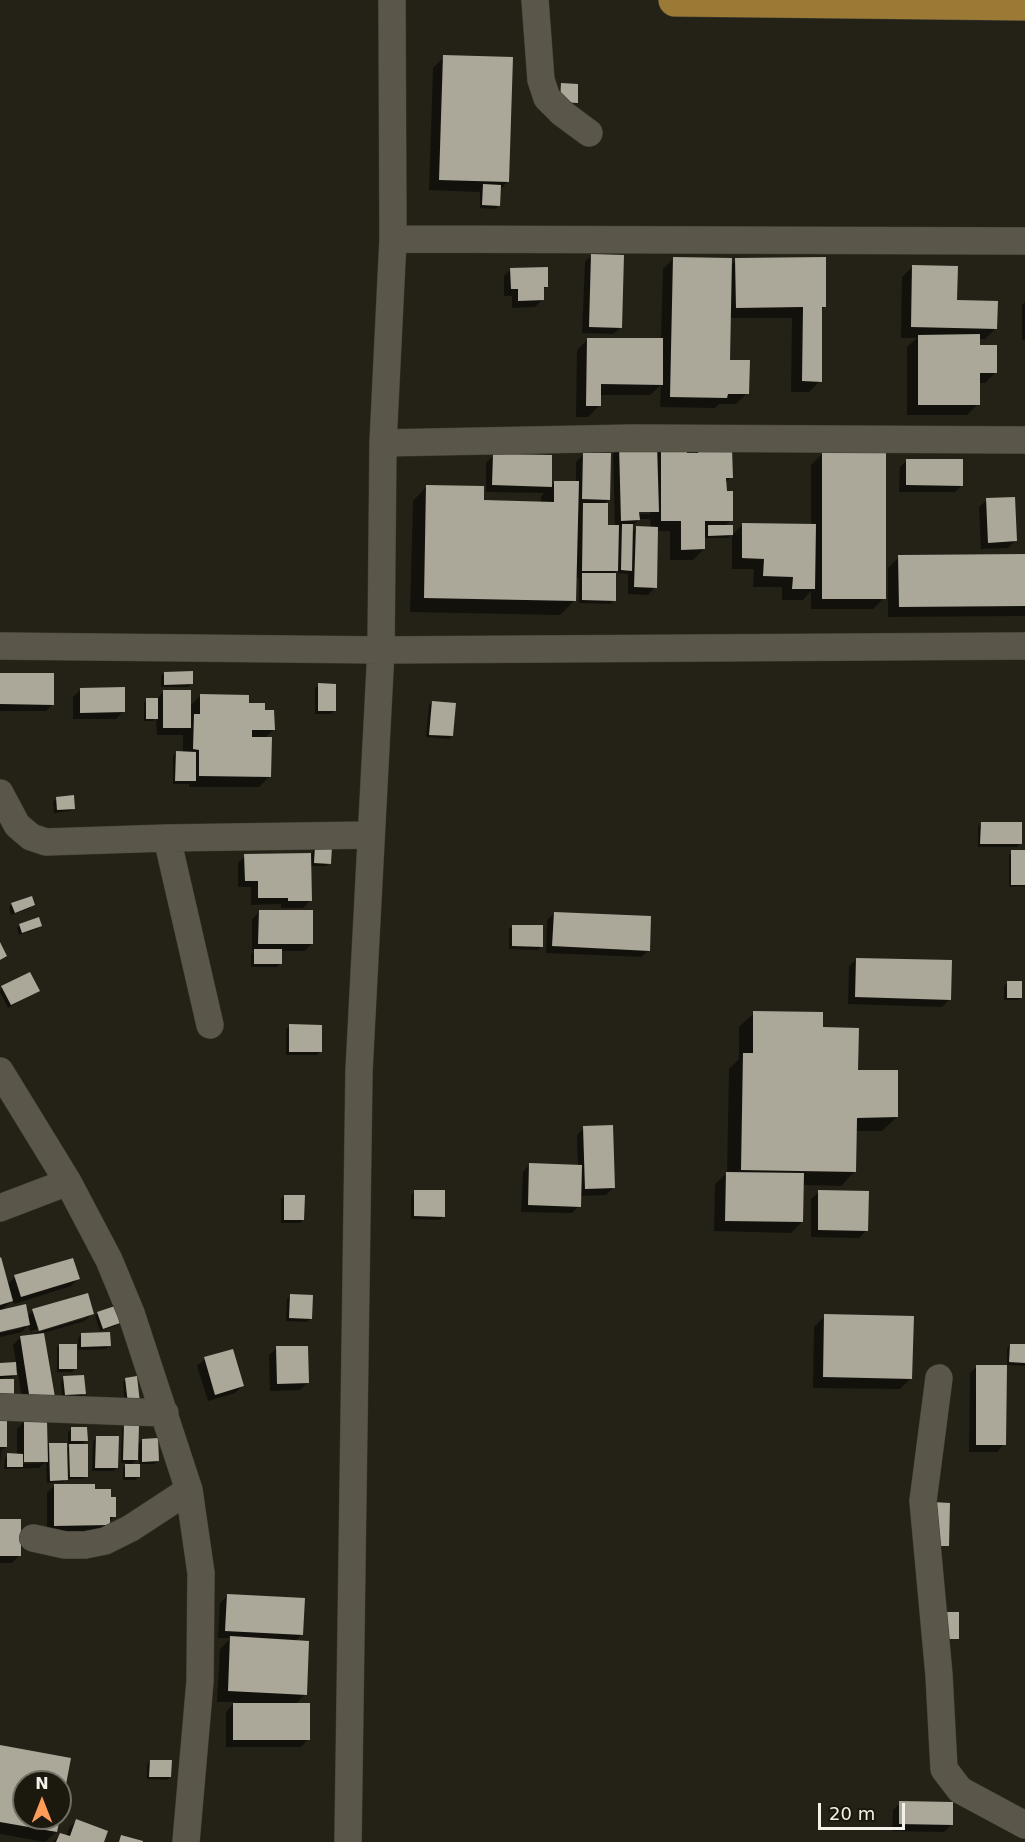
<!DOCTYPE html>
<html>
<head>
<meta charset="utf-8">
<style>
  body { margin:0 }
  #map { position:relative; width:1025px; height:1842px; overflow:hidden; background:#242117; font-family:"DejaVu Sans",sans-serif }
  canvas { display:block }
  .north { position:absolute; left:12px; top:1770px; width:60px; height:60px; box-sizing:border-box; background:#1b180d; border:2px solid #716f65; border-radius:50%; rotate:0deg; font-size:16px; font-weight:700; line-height:24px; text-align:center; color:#f3f1ea }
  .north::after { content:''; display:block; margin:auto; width:21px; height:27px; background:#fe9b59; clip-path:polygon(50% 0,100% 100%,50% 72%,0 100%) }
  .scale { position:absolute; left:818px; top:1803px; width:87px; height:27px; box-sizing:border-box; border:3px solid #f3f1ea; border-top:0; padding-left:8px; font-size:18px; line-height:21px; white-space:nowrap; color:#f3f1ea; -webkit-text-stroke:4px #1b180d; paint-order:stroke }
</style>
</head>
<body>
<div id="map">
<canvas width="1025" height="1842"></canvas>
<div class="north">N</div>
<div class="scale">20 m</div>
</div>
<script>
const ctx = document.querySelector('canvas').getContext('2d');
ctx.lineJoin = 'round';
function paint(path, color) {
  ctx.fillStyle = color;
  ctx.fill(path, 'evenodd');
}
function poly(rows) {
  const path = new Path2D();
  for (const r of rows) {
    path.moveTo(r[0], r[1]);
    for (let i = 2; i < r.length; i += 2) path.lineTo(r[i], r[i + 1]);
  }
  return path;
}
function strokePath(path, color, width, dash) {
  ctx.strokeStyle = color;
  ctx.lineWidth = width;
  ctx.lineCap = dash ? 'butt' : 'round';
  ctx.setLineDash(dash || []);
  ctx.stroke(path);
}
const shadow = poly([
  [444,57,508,181,500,190,499,205,496,209,480,208,480,192,429,190,433,68],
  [592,255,621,327,613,334,582,333,585,262],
  [674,258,731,265,736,260,825,306,821,310,820,381,809,392,791,392,792,318,729,318,728,361,747,393,736,404,719,404,715,408,660,407,661,385,650,395,600,395,599,406,588,417,576,417,577,350,588,339,661,340,663,269],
  [913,266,955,301,996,328,985,339,978,339,978,347,996,372,985,383,978,383,978,404,967,415,907,415,907,347,917,338,901,338,902,277],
  [511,269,547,286,542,291,543,299,535,307,512,308,512,296,504,296,504,276],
  [1025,302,1025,340,1022,340,1022,305],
  [620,447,656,454,661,449,686,455,694,455,699,450,731,477,725,483,731,520,725,526,731,535,728,538,704,538,704,549,693,560,670,560,670,531,656,531,655,587,648,595,628,594,628,574,618,573,618,569,613,575,614,600,611,604,579,603,579,578,575,578,574,601,560,615,410,612,413,501,427,486,482,501,541,503,541,497,544,493,486,492,486,463,494,455,551,456,550,487,555,482,576,483,576,462,584,454,609,499,603,505,606,526,615,526,613,454],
  [632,511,650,511,650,514,632,514],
  [639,519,650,519,651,528,636,528,631,533,631,527],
  [822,454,884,598,873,609,811,609,811,591,803,600,782,600,782,587,753,587,754,569,732,569,732,535,743,524,811,525,811,465],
  [907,460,962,485,955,492,899,492,900,467],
  [987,500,1015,541,1008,548,981,549,979,507],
  [1025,555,1025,616,888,617,888,568,899,557],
  [165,673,191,684,188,687,161,687,161,676],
  [0,674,53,704,46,711,0,711],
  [319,685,335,711,331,714,315,714,315,688],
  [80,690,123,712,116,719,73,719,73,697],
  [163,692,189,707,201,695,247,705,273,730,264,739,270,776,259,787,189,787,189,784,173,784,173,756,176,753,183,753,183,735,157,735,156,718,153,721,144,721,144,703,147,700,156,700],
  [432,702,452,736,449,739,426,737,429,705],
  [56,799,73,808,70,811,54,813,53,802],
  [982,823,1020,843,1017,847,978,847,978,826],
  [316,847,330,863,326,866,310,866,311,900,303,908,281,908,281,904,251,905,251,887,238,887,238,863,245,856,312,854,313,850],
  [1025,851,1025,886,1009,887,1009,855,1012,852],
  [12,904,34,905,30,908,11,915,9,907],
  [259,912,312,943,305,951,280,951,280,964,277,967,251,967,251,954,254,951,252,951,252,919],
  [555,913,649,950,641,957,546,953,547,920],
  [20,925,40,925,37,929,19,935,17,928],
  [513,926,541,947,538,950,509,949,509,929],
  [857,959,949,1000,942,1007,848,1004,849,966],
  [1008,982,1021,997,1018,1000,1004,1000,1004,986],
  [2,987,38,991,8,1008,0,992],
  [754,1013,821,1029,897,1117,882,1131,856,1131,855,1171,841,1186,803,1185,802,1222,791,1233,714,1231,715,1184,727,1173,729,1069,739,1059,739,1027],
  [290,1026,320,1052,317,1055,286,1055,286,1029],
  [584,1128,613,1188,606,1195,579,1196,579,1206,572,1213,521,1212,523,1172,530,1164,578,1166,577,1135],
  [414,1192,444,1216,440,1220,411,1219,411,1195],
  [819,1192,867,1230,859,1238,811,1237,811,1199],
  [285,1196,303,1220,300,1223,281,1223,281,1199],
  [0,1261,7,1285,15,1277,78,1279,71,1286,14,1304,13,1299,1,1311,27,1317,33,1311,92,1313,85,1321,43,1333,55,1403,24,1414,18,1372,12,1377,3,1378,0,1403,0,1364,16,1363,13,1345,20,1338,32,1336,28,1325,22,1332,0,1337,0,1333,22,1328,22,1325,0,1330],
  [86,1315,86,1318,32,1334,31,1331],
  [291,1295,311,1318,307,1322,286,1321,287,1299],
  [98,1313,119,1323,115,1326,100,1331,95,1316],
  [825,1316,911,1378,900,1389,813,1388,814,1327],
  [81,1335,109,1346,106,1349,78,1350,78,1338],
  [60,1345,75,1369,72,1372,57,1372,57,1348],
  [1010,1345,1025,1346,1025,1366,1007,1365,1007,1349],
  [277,1348,307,1383,300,1390,270,1391,269,1355],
  [205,1359,243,1385,235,1393,208,1401,197,1366],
  [977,1366,1004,1444,997,1452,969,1452,970,1373],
  [64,1378,84,1393,81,1397,62,1398,61,1381],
  [126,1379,135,1405,125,1406,123,1382],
  [0,1422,6,1447,1,1451,0,1466],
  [24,1422,46,1448,49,1445,65,1450,72,1444,68,1444,68,1432,71,1429,86,1440,81,1446,86,1476,83,1479,66,1479,63,1482,47,1483,46,1461,39,1468,4,1469,5,1458,8,1455,17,1455,17,1429],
  [41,1460,41,1463,17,1464,17,1461],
  [125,1426,137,1445,142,1440,157,1461,154,1464,139,1464,139,1457,131,1465,139,1477,135,1480,123,1480,123,1468,128,1463,121,1463,122,1429],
  [97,1438,117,1467,114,1471,92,1471,93,1441],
  [55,1485,94,1491,114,1516,101,1531,47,1532,47,1493],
  [0,1521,19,1556,12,1563,0,1563],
  [227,1596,302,1634,294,1642,305,1694,295,1705,308,1739,301,1747,226,1747,226,1712,235,1702,217,1702,220,1649,231,1638,218,1638,220,1603],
  [0,1747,69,1760,60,1809,60,1782,24,1782,24,1818,58,1818,56,1832,45,1842,0,1834],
  [150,1761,170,1777,167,1780,147,1779,147,1765],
  [900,1803,951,1825,944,1832,892,1831,893,1810],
  [76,1821,103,1842,53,1842,60,1835,66,1837,69,1828]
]);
const building = poly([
  [443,55,513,57,509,182,439,180],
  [561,83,578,84,578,103,560,102],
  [483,184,501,185,500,206,482,205],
  [591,254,624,255,622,328,589,327],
  [673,257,732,258,730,360,750,360,749,394,728,394,727,398,670,397],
  [826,257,826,307,822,307,822,382,802,381,803,307,736,308,735,258],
  [912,265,958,266,957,300,998,301,997,329,911,327],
  [548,267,548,287,544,287,544,300,518,301,518,289,511,289,510,268],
  [980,334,980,345,997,345,997,373,980,373,980,405,918,405,918,335],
  [587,338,663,338,663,385,601,384,601,406,586,406],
  [657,444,659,512,639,512,640,520,621,521,619,445],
  [661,447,687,447,687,453,698,453,698,448,732,448,733,478,726,478,727,491,733,491,733,521,705,521,705,549,681,550,681,521,661,521],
  [822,452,886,452,886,599,822,599],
  [583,453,611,453,610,500,582,499],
  [493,454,552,455,552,487,492,485],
  [906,459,963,459,963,486,906,485],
  [554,481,579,481,576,601,424,598,426,485,484,486,484,500,554,502],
  [1015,497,1017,541,988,543,986,498],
  [583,503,608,503,608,525,619,525,618,571,582,571],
  [742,523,816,524,815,589,792,589,793,577,763,576,764,559,742,558],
  [622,524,633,524,632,571,621,570],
  [708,525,733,525,733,535,708,536],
  [636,526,658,527,657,588,634,587],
  [1025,554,1025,606,899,607,898,555],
  [582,573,616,573,616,601,582,600],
  [193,671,193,684,164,685,164,672],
  [0,673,54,673,54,705,0,704],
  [318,683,336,684,336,711,318,711],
  [125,687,125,712,80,713,80,688],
  [163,690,191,690,191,728,163,728],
  [200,694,249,695,249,703,265,703,265,710,274,710,275,730,252,730,252,737,272,737,271,777,199,776,199,750,193,749,194,714,200,714],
  [146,698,158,698,158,719,146,719],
  [432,701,456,703,453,736,429,735],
  [176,751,196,752,196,781,175,781],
  [74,795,75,809,57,810,56,797],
  [981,822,1022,822,1022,844,980,844],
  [315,845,332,846,331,864,314,863],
  [1011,850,1025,850,1025,885,1011,885],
  [311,853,312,901,288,901,288,898,258,898,258,881,245,881,244,854],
  [32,896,35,905,15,913,11,903],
  [259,910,313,910,313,944,258,944],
  [554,912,651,916,650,951,552,946],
  [39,917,42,926,22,933,19,924],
  [512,925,543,925,543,947,512,946],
  [0,942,7,956,0,960],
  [254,949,282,949,282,964,254,964],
  [856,958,952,960,951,1000,855,997],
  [30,972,40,991,11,1005,1,986],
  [1007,981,1022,981,1022,998,1007,998],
  [753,1011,823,1012,823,1027,859,1028,858,1070,898,1070,898,1117,857,1118,856,1172,741,1170,743,1053,753,1053],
  [289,1024,322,1025,322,1052,289,1052],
  [613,1125,615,1188,585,1189,583,1126],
  [529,1163,582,1165,581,1207,528,1205],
  [726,1172,804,1173,803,1222,725,1221],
  [414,1190,445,1190,445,1217,414,1216],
  [818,1190,869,1191,868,1231,818,1230],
  [284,1195,305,1195,304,1220,284,1220],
  [1,1257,13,1301,0,1305,0,1258],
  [73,1258,80,1279,21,1297,14,1275],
  [88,1293,94,1314,39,1331,32,1309],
  [290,1294,313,1295,312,1319,289,1318],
  [26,1304,30,1325,0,1332,0,1310],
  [115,1306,120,1323,103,1329,97,1312],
  [824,1314,914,1316,912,1379,823,1377],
  [110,1332,111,1346,81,1347,81,1333],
  [44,1333,56,1403,31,1407,20,1336],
  [59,1344,77,1344,77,1369,59,1369],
  [1010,1344,1025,1344,1025,1363,1009,1362],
  [276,1346,308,1346,309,1383,277,1384],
  [233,1349,244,1386,215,1395,204,1357],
  [16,1362,17,1375,0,1376,0,1363],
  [976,1365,1007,1365,1006,1445,976,1445],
  [84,1375,86,1394,65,1395,63,1376],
  [137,1376,140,1403,128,1404,125,1378],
  [0,1379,14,1379,14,1400,0,1400],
  [0,1421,7,1421,7,1447,0,1447],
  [24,1421,47,1421,48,1462,24,1462],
  [124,1424,139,1425,138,1460,123,1460],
  [71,1427,87,1427,88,1441,71,1441],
  [96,1436,119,1436,118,1468,95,1468],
  [158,1438,159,1461,142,1462,142,1439],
  [49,1443,67,1443,68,1480,50,1481],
  [69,1444,88,1444,88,1477,70,1477],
  [7,1453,23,1454,23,1467,7,1467],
  [125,1464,140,1464,140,1477,125,1477],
  [54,1484,95,1484,95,1489,111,1489,111,1497,116,1497,116,1517,110,1517,110,1525,54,1526],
  [932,1502,950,1503,949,1546,934,1546],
  [0,1519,21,1519,21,1556,0,1556],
  [227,1594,305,1598,303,1635,225,1631],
  [940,1612,959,1612,959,1639,940,1639],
  [230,1636,309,1641,307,1695,228,1691],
  [233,1703,310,1703,310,1740,233,1740],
  [0,1745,71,1758,61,1811,60,1782,24,1782,24,1818,60,1818,57,1832,0,1822],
  [150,1760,172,1760,171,1777,149,1777],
  [899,1801,953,1802,953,1825,899,1824],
  [76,1819,108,1831,104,1842,56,1842,60,1833,70,1836],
  [121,1835,143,1841,143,1842,119,1842]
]);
const street = poly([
  [535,0,541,80,547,98,562,113,589,133],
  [393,239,1025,241],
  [383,443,633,438,1025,440],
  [0,646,381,650,1025,646],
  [0,793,17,825,31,837,46,842,167,838,370,835],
  [167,838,210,1025],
  [0,1071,68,1182,109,1260,131,1313,189,1490,201,1573,200,1681,186,1842],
  [0,1208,68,1182],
  [939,1378,923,1501,939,1675,944,1769,960,1790,1025,1825],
  [0,1407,165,1413],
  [33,1538,65,1545,85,1545,105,1541,131,1528,189,1490],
  [348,1842,359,1071,381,650,383,443,393,239,392,0]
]);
const primary = poly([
  [675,0,1025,4]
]);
paint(shadow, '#0007');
paint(building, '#aba89a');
strokePath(street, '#403e36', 28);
strokePath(primary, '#403e36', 34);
strokePath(street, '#5a574a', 27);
strokePath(primary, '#9a7a34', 33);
</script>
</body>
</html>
